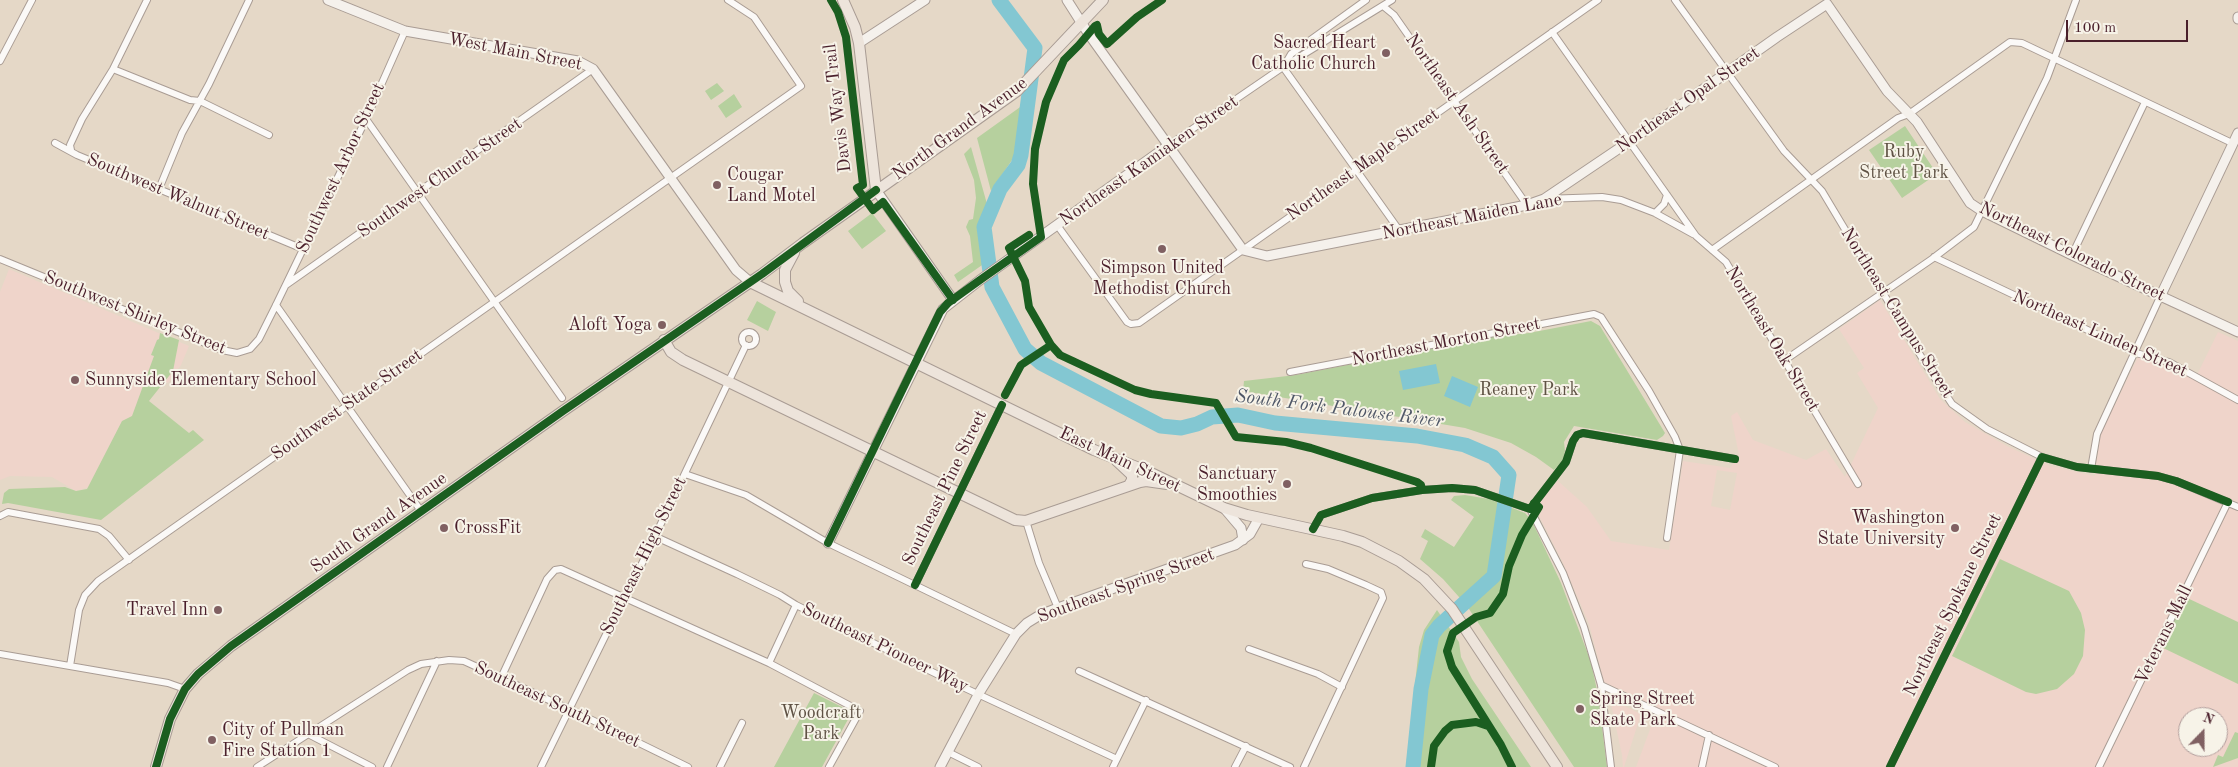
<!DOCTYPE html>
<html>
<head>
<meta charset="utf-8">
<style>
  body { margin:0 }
  #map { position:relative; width:2238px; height:767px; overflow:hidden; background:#e5d8c7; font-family:"Old Standard TT",serif }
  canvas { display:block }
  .north { position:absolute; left:2178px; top:707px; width:50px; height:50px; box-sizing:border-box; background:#f7f3e8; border:1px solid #b29e9c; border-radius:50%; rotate:22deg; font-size:14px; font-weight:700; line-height:20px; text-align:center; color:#4a1f2b }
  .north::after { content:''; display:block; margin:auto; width:18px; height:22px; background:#806062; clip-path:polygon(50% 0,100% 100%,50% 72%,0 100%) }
  .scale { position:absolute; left:2066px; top:20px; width:122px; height:22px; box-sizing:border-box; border:2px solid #4a1f2b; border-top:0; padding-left:6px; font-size:15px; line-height:18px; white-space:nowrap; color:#4a1f2b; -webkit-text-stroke:4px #f7f3e8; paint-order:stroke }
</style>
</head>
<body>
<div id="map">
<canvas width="2238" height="767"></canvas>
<div class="north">N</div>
<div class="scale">100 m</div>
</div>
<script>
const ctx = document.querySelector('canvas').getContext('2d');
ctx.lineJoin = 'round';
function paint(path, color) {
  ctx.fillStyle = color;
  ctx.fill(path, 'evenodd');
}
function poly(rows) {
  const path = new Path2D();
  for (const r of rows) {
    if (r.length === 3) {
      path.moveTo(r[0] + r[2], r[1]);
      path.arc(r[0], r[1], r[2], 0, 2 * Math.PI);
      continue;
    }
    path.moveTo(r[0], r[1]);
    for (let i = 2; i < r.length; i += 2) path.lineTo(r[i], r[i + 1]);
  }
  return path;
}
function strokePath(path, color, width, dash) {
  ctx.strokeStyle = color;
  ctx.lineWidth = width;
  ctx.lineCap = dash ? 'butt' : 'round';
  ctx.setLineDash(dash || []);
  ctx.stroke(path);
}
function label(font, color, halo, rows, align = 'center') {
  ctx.font = font + ' "Old Standard TT",serif';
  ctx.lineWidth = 4;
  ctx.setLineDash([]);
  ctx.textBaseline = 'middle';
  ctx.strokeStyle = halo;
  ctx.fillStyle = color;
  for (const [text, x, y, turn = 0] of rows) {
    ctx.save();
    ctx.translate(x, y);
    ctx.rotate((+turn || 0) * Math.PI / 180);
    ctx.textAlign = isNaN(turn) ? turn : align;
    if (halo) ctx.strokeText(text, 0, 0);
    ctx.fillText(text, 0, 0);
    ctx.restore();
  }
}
const built = poly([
  [9,269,189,346,181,365,168,383,151,378,134,416,89,487,76,491,52,477,10,476,0,480,0,292],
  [1880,300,1940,399,1965,422,2007,446,2050,466,2095,476,2100,435,2138,357,2168,364,2195,379,2218,332,2238,341,2238,767,1636,767,1658,708,1604,682,1589,624,1562,561,1539,516,1537,507,1539,502,1558,481,1587,507,1611,541,1669,550,1683,461,1730,468,1739,455,1731,416,1737,412,1753,440,1806,460,1826,449,1845,477,1878,408,1857,373,1864,368,1839,329],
  [1717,470,1737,473,1730,510,1711,506],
  [2188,717,2218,717,2218,747,2188,747],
  [1610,699,1641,714,1624,767,1623,767,1622,755]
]);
const green = poly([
  [717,83,724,91,711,100,705,91],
  [734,94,742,107,726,118,718,106],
  [1023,105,1016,154,991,191,977,138],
  [1905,126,1937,174,1902,198,1869,150],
  [971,147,987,204,980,223,985,263,958,282,954,275,973,262,970,236,966,227,969,220,973,219,976,198,974,180,964,154],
  [872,213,886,231,862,249,848,231],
  [757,301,776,312,768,331,747,320],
  [1591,321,1600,326,1665,433,1663,436,1657,440,1574,426,1564,442,1565,451,1563,460,1554,470,1536,457,1511,443,1465,428,1243,391,1244,381,1296,375,1490,337,1529,333],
  [160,333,179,340,173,371,149,401,189,433,193,430,204,440,101,520,8,503,2,504,4,493,9,489,65,487,76,491,87,489,122,421,132,416,154,356,151,355,157,340,159,339],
  [1465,495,1489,499,1525,513,1532,521,1561,583,1591,662,1598,695,1607,767,1574,767,1467,606,1443,579,1420,559,1428,541,1421,537,1425,529,1454,547,1474,517,1451,500,1454,496],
  [2000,559,2069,591,2081,613,2085,630,2083,656,2074,674,2057,689,2036,694,2026,692,1952,656],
  [2183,596,2238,622,2238,684,2159,646],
  [1437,610,1459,642,1461,657,1472,679,1531,767,1406,767,1419,647,1424,630],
  [814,693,852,712,822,767,774,767],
  [2235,732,2238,733,2238,758,2213,767,2218,755,2223,757]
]);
const water = poly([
  [1436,364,1440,383,1403,390,1399,371],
  [1452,376,1478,387,1470,407,1444,396]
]);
const river = poly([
  [999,0,1035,48,1021,155,1018,165,1000,189,984,227,992,287,1025,349,1041,363,1161,426,1181,428,1197,424,1212,417,1238,415,1275,423,1417,436,1465,445,1493,457,1509,475,1494,576,1439,626,1432,635,1421,689,1413,767]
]);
const street = poly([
  [1675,0,1784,151,1822,191,1925,363,1952,404,1987,429,2042,457,2077,467,2158,476,2176,481,2238,507],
  [1383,6,1394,15,1527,205],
  [1552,32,1696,236,1726,262,1858,484],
  [0,61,32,0],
  [1284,66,1291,54,1366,0],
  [1283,67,1399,230],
  [113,69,190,100,200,101,269,135],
  [366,119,562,398],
  [55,143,77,155,303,249],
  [1169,145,1283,67,1392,0],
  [71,150,70,145,82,119,113,69,147,0],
  [159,189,182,133,209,84,249,0],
  [1544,199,1602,197,1621,200,1655,213,1693,234],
  [1655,213,1664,204,1667,195],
  [1057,225,1127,322,1131,324,1139,323,1598,0],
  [1712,250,1898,118,1909,114,2010,42,2022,43,2232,143],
  [2072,255,2145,102],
  [1934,257,2136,353,2169,362,2238,400],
  [0,259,222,350,237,353,250,349,259,339,276,305,366,119,405,31],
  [286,285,593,69],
  [276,305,421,511],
  [749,339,7],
  [1785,360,1932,259,1974,227,2047,78,2076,0],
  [1290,372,1594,314,1601,317,1649,391,1675,437,1680,450,1667,538],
  [2091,469,2097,434,2161,295],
  [685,474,746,495,828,543,1016,634],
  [1530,509,1563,573,1584,627,1601,685,1611,767],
  [1530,509,1566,462,1573,441,1577,435,1583,433,1735,459],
  [0,516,8,512,99,529,109,536,129,560],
  [1026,521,1039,563,1058,608],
  [1313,529,1321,515,1372,498,1422,490,1452,488,1475,490,1530,509],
  [654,536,737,574,780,595,796,605,967,689,1117,759],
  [915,585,1002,405],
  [1249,649,1318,674,1342,687],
  [0,654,168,683,185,689],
  [769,663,796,605],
  [70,666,79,610,85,595,98,581,801,86,754,17,728,0],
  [1079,671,1290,767],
  [501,678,547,579,555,570,561,569,769,663,860,711,829,767],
  [1601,685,1775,767],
  [308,734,372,767],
  [948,752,978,767],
  [257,767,408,670,421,664,449,660,464,661,584,716,688,767],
  [387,767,437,661],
  [541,767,617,612,626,597,746,345],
  [720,767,742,723],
  [1113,767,1146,700],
  [1235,767,1246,746],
  [1304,767,1383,598,1381,592,1366,585,1328,569,1306,564],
  [1702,767,1709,735],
  [1890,767,2042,457],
  [2099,767,2228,502]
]);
const secondary = poly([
  [328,0,405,31,578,61,593,69,736,270,750,282],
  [1067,0,1088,33,1243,250,1267,256,1527,205,1544,199,1630,141,1777,37,1827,4,1887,91,1917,122,1970,203,1982,211,2072,255,2238,332],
  [2238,17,2238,19],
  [859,43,925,0],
  [876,190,953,300],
  [2161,295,2238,133],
  [1224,508,1241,528,1243,540],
  [828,543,943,309,980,280,1169,145],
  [940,767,979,693,1016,634,1027,623,1040,615,1058,608,1235,545,1250,534,1259,518]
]);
const primary = poly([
  [843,0,855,27,859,43,876,190],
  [794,253,785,270,785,282,788,291,798,301],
  [750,282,1094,450,1149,472,1224,508,1247,515,1343,536,1362,542,1399,561,1424,579,1452,609,1557,767],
  [664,340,671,352,683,360,1015,520,1026,521,1140,482,1146,481,1167,484],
  [1117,461,1132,475,1132,480,1129,485],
  [156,767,170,719,185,689,198,674,231,646,563,411,762,274,803,243,1017,91,1103,0]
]);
const cycleway = poly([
  [831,0,838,12,846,37,863,185,857,188,873,210,883,202,953,300],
  [1029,235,1009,248,1025,281,1029,307,1051,345,1060,355,1135,390,1151,394,1216,403,1236,437,1286,442,1311,448,1417,482,1421,485,1422,490],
  [1005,395,1021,365,1051,345],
  [1313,529,1321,515,1372,498,1422,490,1452,488,1475,490,1530,509,1566,462,1573,441,1577,435,1583,433,1735,459],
  [828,543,940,312,948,303,980,280,1041,237,1033,184,1035,149,1046,102,1064,60,1079,45,1095,26,1097,25,1099,34,1107,44,1137,17,1162,0],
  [915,585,1002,405],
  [156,767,170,719,185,689,198,674,231,646,563,411,762,274,876,190],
  [1431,767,1434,746,1445,731,1452,725,1476,722,1488,726],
  [1512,767,1501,745,1452,667,1447,651,1453,633,1476,617,1490,613,1503,594,1509,566,1522,535,1539,507,1534,503],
  [1890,767,2042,457,2077,467,2158,476,2176,481,2228,502]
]);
const markers = [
  [1386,53,5,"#806062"],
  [717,185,5,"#806062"],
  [1162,249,5,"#806062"],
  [662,325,5,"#806062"],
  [75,380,5,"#806062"],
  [1287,484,5,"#806062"],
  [444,528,5,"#806062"],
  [1955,528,5,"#806062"],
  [218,610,5,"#806062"],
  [1580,709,5,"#806062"],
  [212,740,5,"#806062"]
];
const poiNames = [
  ["Sacred Heart",1376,43],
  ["Catholic Church",1376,64],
  ["Cougar",727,175,"left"],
  ["Land Motel",727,196,"left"],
  ["Simpson United",1162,268,"center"],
  ["Methodist Church",1162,289,"center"],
  ["Aloft Yoga",652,325],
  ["Sunnyside Elementary School",85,380,"left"],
  ["Sanctuary",1277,474],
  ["Smoothies",1277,495],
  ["Washington",1945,518],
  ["State University",1945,539],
  ["CrossFit",454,528,"left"],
  ["Travel Inn",208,610],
  ["Spring Street",1590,699,"left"],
  ["Skate Park",1590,720,"left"],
  ["City of Pullman",222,730,"left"],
  ["Fire Station 1",222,751,"left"]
];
const streetNames = [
  ["West Main Street",515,52,11],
  ["Northeast Opal Street",1688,100,-35],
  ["Northeast Ash Street",1457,104,55],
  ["Davis Way Trail",838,108,-97],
  ["North Grand Avenue",960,129,-36],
  ["Northeast Kamiaken Street",1149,161,-35],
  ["Northeast Maple Street",1363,165,-35],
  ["Southwest Arbor Street",341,168,-65],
  ["Southwest Church Street",440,178,-35],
  ["Southwest Walnut Street",178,197,23],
  ["Northeast Maiden Lane",1472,217,-11],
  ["Northeast Colorado Street",2072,252,26],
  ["Southwest Shirley Street",135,313,22],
  ["Northeast Campus Street",1897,313,58],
  ["Northeast Linden Street",2100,334,24],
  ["Northeast Oak Street",1772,339,59],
  ["Northeast Morton Street",1446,342,-11],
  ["Southwest State Street",347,405,-35],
  ["East Main Street",1120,460,25],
  ["Southeast Pine Street",945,488,-64],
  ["South Grand Avenue",379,523,-35],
  ["Southeast High Street",644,556,-64],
  ["Southeast Spring Street",1126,586,-20],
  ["Northeast Spokane Street",1953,605,-64],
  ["Veterans Mall",2164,635,-64],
  ["Southeast Pioneer Way",885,648,26],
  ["Southeast South Street",557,705,25]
];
const parkNames = [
  ["Ruby",1904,152],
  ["Street Park",1904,173],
  ["Reaney Park",1529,390],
  ["Woodcraft",821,713],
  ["Park",821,734]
];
const waterNames = [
  ["South Fork Palouse River",1339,409,7]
];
paint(built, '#efd4ca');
paint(green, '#b6d09e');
paint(water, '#83c7d2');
strokePath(river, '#83c7d2', 15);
strokePath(street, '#a99c94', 8);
strokePath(secondary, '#a99c94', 11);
strokePath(primary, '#a99c94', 12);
strokePath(street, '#fbf9f7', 6);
strokePath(secondary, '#f5f1ec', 9);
strokePath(primary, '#ede4db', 10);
strokePath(cycleway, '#1b5e20', 8);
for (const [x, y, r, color] of markers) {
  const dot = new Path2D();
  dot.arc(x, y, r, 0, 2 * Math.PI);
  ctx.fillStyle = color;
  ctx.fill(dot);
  strokePath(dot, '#f7f3e8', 2);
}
label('18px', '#4a1f2b', '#f7f3e8', poiNames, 'right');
label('18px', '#4a1f2b', '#f7f3e8', streetNames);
label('18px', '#5f5244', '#f7f3e8', parkNames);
label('italic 19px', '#4f5767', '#f7f3e8', waterNames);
</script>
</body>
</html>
